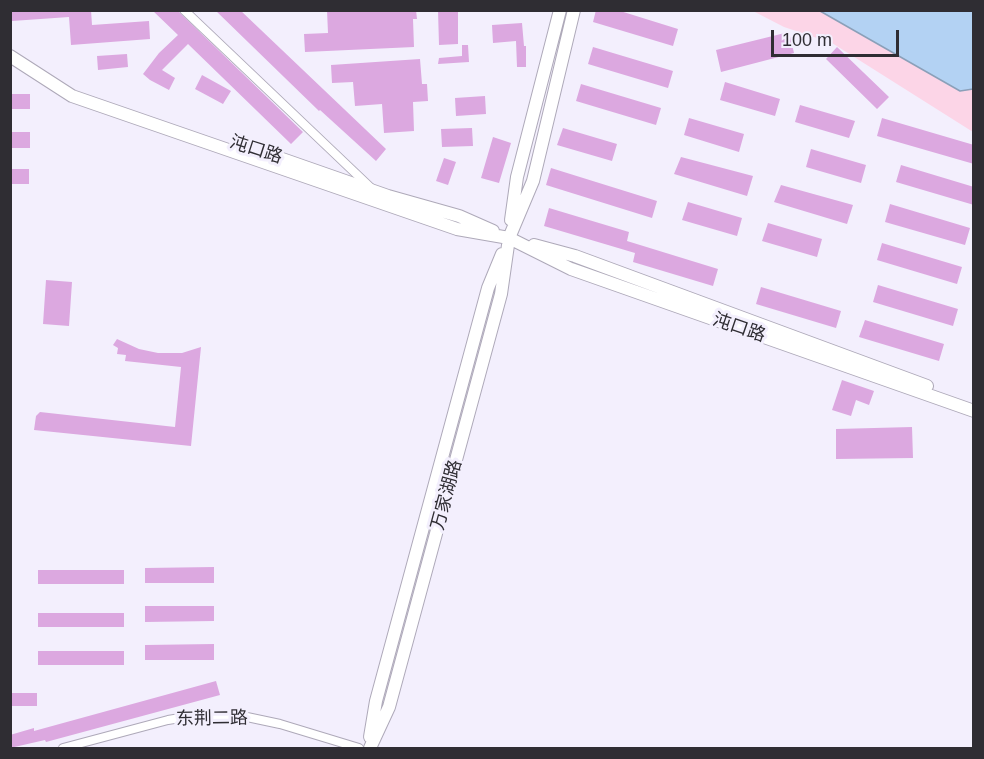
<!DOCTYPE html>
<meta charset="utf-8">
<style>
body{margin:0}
#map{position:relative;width:984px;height:759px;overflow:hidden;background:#f3effd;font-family:Helvetica,sans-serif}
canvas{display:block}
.frame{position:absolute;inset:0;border:12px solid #2f2d33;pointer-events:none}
.scale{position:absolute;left:771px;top:30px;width:128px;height:27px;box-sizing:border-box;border:3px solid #2f2d33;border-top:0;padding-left:8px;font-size:18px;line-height:21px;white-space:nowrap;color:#2f2d33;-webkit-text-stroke:4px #f3effd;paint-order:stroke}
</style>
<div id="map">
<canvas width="984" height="759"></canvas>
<div class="frame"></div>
<div class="scale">100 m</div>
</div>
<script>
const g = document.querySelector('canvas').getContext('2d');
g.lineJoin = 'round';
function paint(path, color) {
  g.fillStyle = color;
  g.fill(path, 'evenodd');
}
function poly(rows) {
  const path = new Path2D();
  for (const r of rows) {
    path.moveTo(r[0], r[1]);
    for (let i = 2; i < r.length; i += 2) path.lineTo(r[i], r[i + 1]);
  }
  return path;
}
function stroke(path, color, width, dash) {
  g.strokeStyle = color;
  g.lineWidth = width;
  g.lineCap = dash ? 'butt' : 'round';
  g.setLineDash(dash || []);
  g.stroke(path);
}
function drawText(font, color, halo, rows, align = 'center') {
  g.font = font + ' Helvetica,"Noto Sans SC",sans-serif';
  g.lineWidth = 6;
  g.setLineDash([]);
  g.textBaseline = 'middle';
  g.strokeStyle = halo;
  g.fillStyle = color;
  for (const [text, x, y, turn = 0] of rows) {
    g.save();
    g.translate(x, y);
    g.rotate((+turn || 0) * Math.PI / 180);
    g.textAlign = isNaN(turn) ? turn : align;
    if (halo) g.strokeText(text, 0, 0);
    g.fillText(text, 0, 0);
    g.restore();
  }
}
const green = poly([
 [753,11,973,11,973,132,832,43,784,27]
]);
const water = poly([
 [820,11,973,11,973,89,960,91,820,11]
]);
const building = poly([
 [11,10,91,10,92,25,149,21,150,39,71,45,69,17,12,21],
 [152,10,177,10,303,132,291,144,188,44,162,70,175,78,169,90,150,80,143,74,159,53,178,35],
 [215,10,240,10,386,149,376,161,320,110,319,111],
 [327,10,416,10,417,19,413,19,414,47,305,52,304,34,328,33],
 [438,10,458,10,458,44,439,45],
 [596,10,617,10,678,29,673,46,593,22],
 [522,23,524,46,526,46,526,67,517,67,516,41,493,43,492,25],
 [789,32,794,53,721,72,716,50],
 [462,45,468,45,469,62,438,64,439,58,462,56],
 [593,47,673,71,668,88,588,64],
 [837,47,889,97,877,109,826,59],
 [127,54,128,67,98,70,97,56],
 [420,59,422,84,427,84,428,101,413,102,414,131,384,133,382,104,355,106,353,82,332,83,331,65],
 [202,75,231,91,223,104,195,89],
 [725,82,780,99,775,116,720,100],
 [581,84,661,108,656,125,576,101],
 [10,94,30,94,30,109,10,109],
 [485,96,486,114,456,116,455,98],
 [800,105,855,121,849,138,795,122],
 [689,118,744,134,739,152,684,135],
 [882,118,974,145,974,164,877,136],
 [472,128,473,146,442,147,441,129],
 [563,128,617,144,612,161,557,145],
 [10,132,30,132,30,148,10,148],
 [493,137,511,143,499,183,481,178],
 [811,149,866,165,861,183,806,167],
 [681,157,753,176,747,196,674,174],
 [444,158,456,162,448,185,436,181],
 [901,165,974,187,974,205,896,182],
 [551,168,657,201,652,218,546,185],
 [10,169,29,169,29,184,10,184],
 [781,185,853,205,847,224,774,202],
 [688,202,742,218,737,236,682,220],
 [890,204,970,228,965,245,885,222],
 [549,208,629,232,627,241,718,269,713,286,633,262,635,253,544,226],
 [768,223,822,239,817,257,762,241],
 [882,243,962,267,957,284,877,260],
 [46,280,72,282,69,326,43,324],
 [878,285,958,309,953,326,873,302],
 [761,287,841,311,836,328,756,304],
 [865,320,944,344,939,361,859,337],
 [117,339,139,349,158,353,182,353,201,347,191,446,34,430,36,416,40,412,175,427,181,367,125,361,126,355,117,354,118,348,113,345],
 [842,380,874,391,869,405,856,400,851,416,832,410],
 [912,427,913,458,836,459,836,429],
 [214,567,214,583,145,583,145,568],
 [38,570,124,570,124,584,38,584],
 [145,606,214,606,214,621,145,622],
 [38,613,124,613,124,627,38,627],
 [214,644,214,660,145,660,145,645],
 [38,651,124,651,124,665,38,665],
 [216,681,220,695,46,742,45,740,10,748,10,735,34,728,34,731],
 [10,693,37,693,37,706,10,706]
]);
const street = poly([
 [184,10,371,188],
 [63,748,168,720,192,716,219,716,247,717,280,724,359,748]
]);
const secondary = poly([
 [10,56,72,96,457,229,509,238,571,269,974,411],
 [265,153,388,196,459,216,493,231],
 [511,220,517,177,560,10],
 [534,245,575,256,927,386],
 [370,737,376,701,488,288,502,254],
 [370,748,389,707,501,294,509,238,533,181,574,10]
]);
const streetNames = [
 ["沌口路",256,150,18],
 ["沌口路",739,328,19],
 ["万家湖路",447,495,-75],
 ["东荆二路",212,719,-1]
];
paint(green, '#fcd5e7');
paint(water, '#b3d2f3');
stroke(water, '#8ba0b9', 1.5);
paint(building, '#dca8e0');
stroke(street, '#aea9b9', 10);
stroke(secondary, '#aea9b9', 14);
stroke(street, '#fff', 8);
stroke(secondary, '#fff', 12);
drawText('18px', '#2f2d33', '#f3effd', streetNames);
</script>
